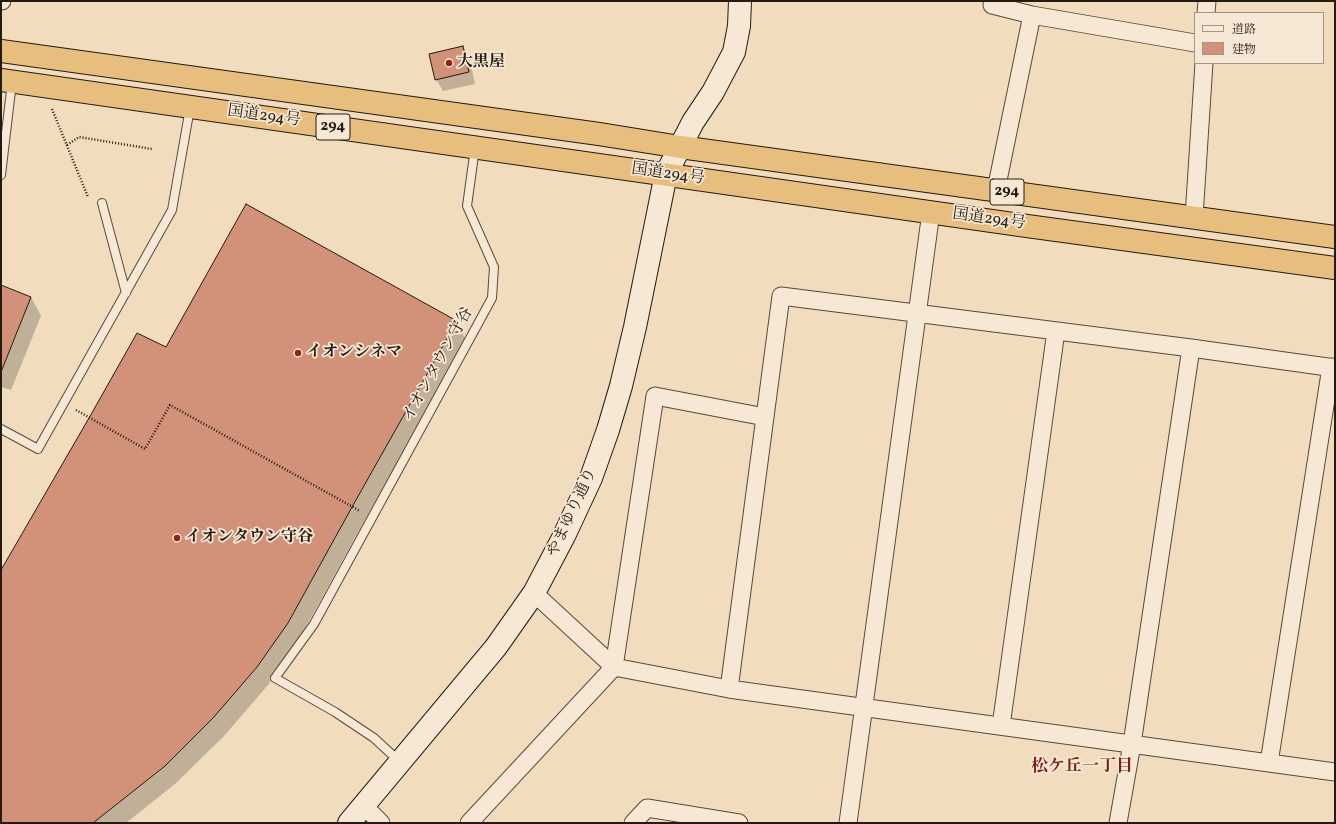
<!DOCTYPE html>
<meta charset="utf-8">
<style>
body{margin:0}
#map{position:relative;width:1336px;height:824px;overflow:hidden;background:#f1dcbe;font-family:Vollkorn,"Noto Serif JP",serif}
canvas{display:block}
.frame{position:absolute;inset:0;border:2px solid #241a0f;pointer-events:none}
.legend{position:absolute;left:1194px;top:12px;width:130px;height:52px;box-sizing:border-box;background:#f6e8d5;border:1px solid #a29686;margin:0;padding:5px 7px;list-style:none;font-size:12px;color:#241a0f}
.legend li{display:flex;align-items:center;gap:8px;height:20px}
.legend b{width:20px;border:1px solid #a29686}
</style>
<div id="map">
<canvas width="1336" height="824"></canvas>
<div class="frame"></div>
<ul class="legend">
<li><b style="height:5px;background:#f6e8d5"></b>道路</li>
<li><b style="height:11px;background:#d29279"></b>建物</li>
</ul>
</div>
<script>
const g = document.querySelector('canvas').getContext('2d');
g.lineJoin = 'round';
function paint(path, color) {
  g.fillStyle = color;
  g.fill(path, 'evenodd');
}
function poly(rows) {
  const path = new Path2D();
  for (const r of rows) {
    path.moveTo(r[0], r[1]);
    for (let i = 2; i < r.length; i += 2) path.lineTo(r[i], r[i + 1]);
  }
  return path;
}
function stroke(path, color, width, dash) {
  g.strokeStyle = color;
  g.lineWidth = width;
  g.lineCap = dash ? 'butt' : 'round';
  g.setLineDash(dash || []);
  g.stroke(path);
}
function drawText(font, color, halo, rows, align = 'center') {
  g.font = font + ' Vollkorn,"Noto Serif JP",serif';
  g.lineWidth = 3.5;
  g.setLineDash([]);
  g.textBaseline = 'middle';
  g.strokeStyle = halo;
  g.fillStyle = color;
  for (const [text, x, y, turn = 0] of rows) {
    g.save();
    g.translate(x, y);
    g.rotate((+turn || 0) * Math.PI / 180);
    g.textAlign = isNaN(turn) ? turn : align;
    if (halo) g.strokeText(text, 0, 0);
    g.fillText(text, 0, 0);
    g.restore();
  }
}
const shadow = poly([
 [463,48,470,60,475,84,443,91,436,79],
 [1,286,31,297,41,316,11,390,1,387],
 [456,322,466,340,362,525,298,641,268,685,224,736,175,784,126,823,1,823,1,572,166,349]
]);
const building = poly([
 [463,46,469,72,435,80,429,54,463,46],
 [246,204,457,321,352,507,288,623,257,667,213,718,165,766,93,823,1,823,1,570,89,418,137,333,166,347,246,204],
 [1,285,31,297,1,372,1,285]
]);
const path = poly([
 [52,109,88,197],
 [67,145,79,137,152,149],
 [76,410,145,449,170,405,360,511]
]);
const lane = poly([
 [1,175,12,82],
 [102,203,126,293],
 [1,429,38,449,172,210,190,108],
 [400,762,374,738,335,712,275,678,314,624,492,298,494,267,467,206,475,148]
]);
const street = poly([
 [1,1,2,1],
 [992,5,1032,15],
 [1206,13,1207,1],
 [996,190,1032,15,1195,43],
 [1194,217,1204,63],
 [534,593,614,667,729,689,1335,772],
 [729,689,781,296,1191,348,1335,368],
 [1001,726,1056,331],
 [1269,763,1331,367],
 [364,806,381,823],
 [469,823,614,667,655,396,765,417],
 [633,823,647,808,739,823],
 [848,823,931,212],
 [1118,823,1132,744,1191,348]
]);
const secondary = poly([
 [349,823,496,647,534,593,564,536,591,478,608,430,621,386,635,327,666,174,693,122,713,92,734,52,739,26,740,1]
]);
const highway = poly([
 [1,51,599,134,680,147,1335,237],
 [1,80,1027,226,1335,268]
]);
const markers = [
 [449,63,4,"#8f2418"],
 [298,353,4,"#8f2418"],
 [177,538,4,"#8f2418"]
];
const shields = [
 [333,127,34],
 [1007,192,34]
];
const shieldNames = [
 ["294",333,127],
 ["294",1007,192]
];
const poiNames = [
 ["大黒屋",457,63],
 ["イオンシネマ",306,353],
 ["イオンタウン守谷",185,538]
];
const streetNames = [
 ["国道294号",264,117,8],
 ["国道294号",668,175,8],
 ["国道294号",989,220,8],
 ["イオンタウン守谷",439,365,-61],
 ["やまゆり通り",573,513,-65]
];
const neighbourhoodNames = [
 ["松ケ丘一丁目",1082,768]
];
paint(shadow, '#0003');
paint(building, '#d29279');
stroke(building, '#241a0f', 1);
stroke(lane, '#574a3b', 10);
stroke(street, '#574a3b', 19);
stroke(secondary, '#241a0f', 24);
stroke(highway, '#241a0f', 24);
stroke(path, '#241a0f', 2.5, [1, 2]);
stroke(lane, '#f6e8d5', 8);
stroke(street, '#f6e8d5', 17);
stroke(secondary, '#f6e8d5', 22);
stroke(highway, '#e8be7f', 22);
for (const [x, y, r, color] of markers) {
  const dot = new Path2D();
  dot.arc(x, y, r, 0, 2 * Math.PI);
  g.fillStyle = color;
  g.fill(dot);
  stroke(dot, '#f6e8d5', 1.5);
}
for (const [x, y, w] of shields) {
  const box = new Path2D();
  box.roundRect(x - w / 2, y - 13, w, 26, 3);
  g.fillStyle = '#f6e8d5';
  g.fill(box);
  stroke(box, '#241a0f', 1);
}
drawText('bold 15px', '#241a0f', null, shieldNames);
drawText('bold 16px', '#241a0f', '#f6e8d5', poiNames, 'left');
drawText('16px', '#241a0f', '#f6e8d5', streetNames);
drawText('bold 17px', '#7a1f14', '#f6e8d5', neighbourhoodNames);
</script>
